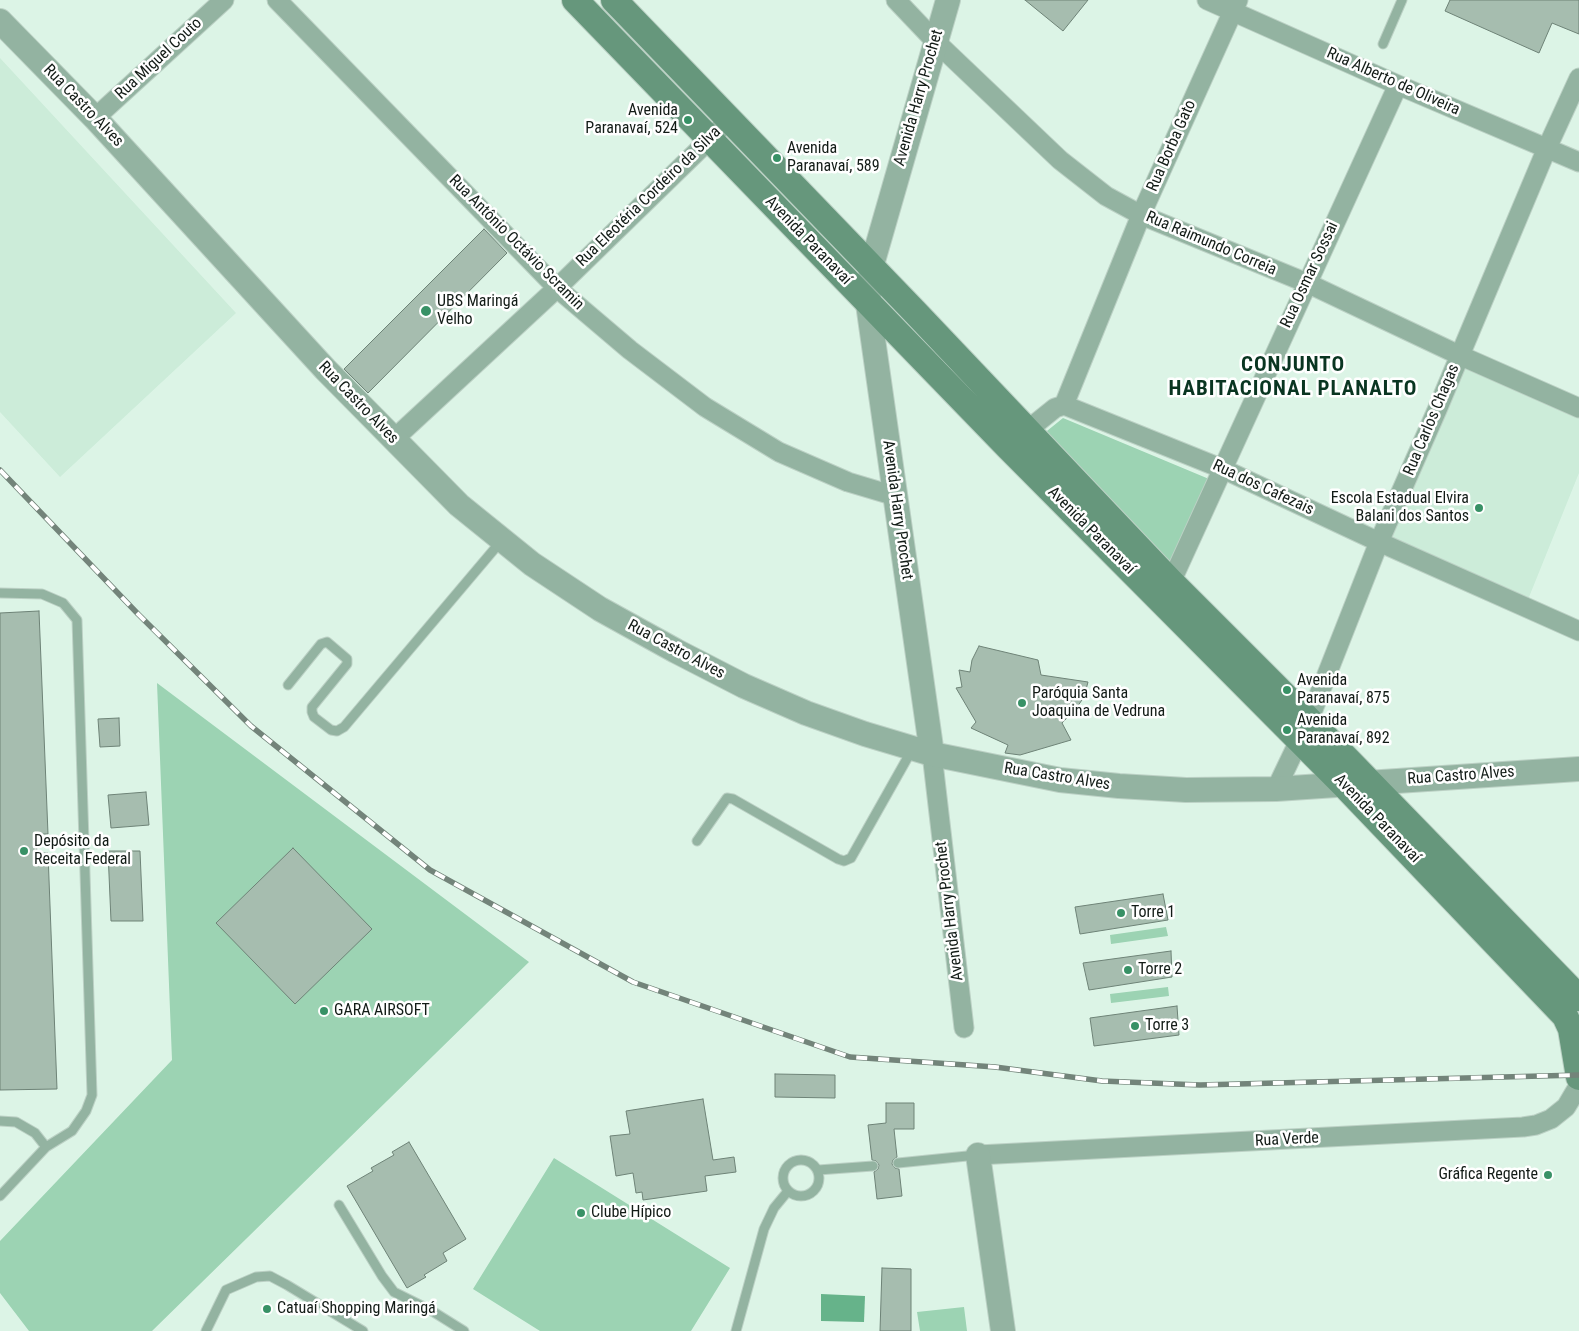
<!DOCTYPE html>
<meta charset="utf-8">
<style>
body{margin:0}
canvas{display:block;background:#dcf4e6}
</style>
<canvas width="1579" height="1331"></canvas>
<script>
const g = document.querySelector('canvas').getContext('2d');
g.lineJoin = 'round';
function paint(path, color) {
  g.fillStyle = color;
  g.fill(path, 'evenodd');
}
function poly(rows) {
  const path = new Path2D();
  for (const r of rows) {
    if (r.length === 3) {
      path.moveTo(r[0] + r[2], r[1]);
      path.arc(r[0], r[1], r[2], 0, 2 * Math.PI);
      continue;
    }
    path.moveTo(r[0], r[1]);
    for (let i = 2; i < r.length; i += 2) path.lineTo(r[i], r[i + 1]);
  }
  return path;
}
function stroke(path, color, width, dash) {
  g.strokeStyle = color;
  g.lineWidth = width;
  g.lineCap = dash ? 'butt' : 'round';
  g.setLineDash(dash || []);
  g.stroke(path);
}
function drawText(font, color, halo, rows, align = 'center') {
  g.font = font + ' "Roboto Condensed",sans-serif';
  g.lineWidth = 5;
  g.setLineDash([]);
  g.textBaseline = 'middle';
  g.strokeStyle = halo;
  g.fillStyle = color;
  for (const [text, x, y, turn = 0] of rows) {
    g.save();
    g.translate(x, y);
    g.rotate((+turn || 0) * Math.PI / 180);
    g.textAlign = isNaN(turn) ? turn : align;
    if (halo) g.strokeText(text, 0, 0);
    g.fillText(text, 0, 0);
    g.restore();
  }
}
const built = poly([
 [0,58,236,313,60,477,0,412],
 [1459,355,1579,408,1579,473,1525,607,1379,542]
]);
const green = poly([
 [1063,418,1209,479,1167,571,1042,435],
 [157,683,529,962,152,1331,29,1331,0,1293,0,1241,172,1060],
 [1166,927,1168,936,1111,944,1110,935],
 [1168,987,1169,996,1111,1003,1110,994],
 [554,1158,730,1268,691,1331,540,1331,473,1289],
 [964,1307,967,1331,920,1331,917,1312]
]);
const water = poly([
 [821,1294,865,1296,864,1322,821,1321]
]);
const building = poly([
 [1025,0,1088,0,1063,31,1025,0],
 [1450,0,1579,0,1579,34,1552,23,1539,53,1445,11,1450,0],
 [484,229,507,253,368,393,344,369,484,229],
 [39,611,48,834,36,834,37,853,48,853,57,1089,0,1090,0,613,39,611],
 [979,646,1038,660,1041,675,1088,682,1084,697,1075,710,1062,723,1071,740,1020,755,1005,753,1008,745,971,728,976,722,956,688,962,687,959,670,970,672,972,660,979,646],
 [119,718,120,746,100,747,98,719,119,718],
 [146,792,149,825,111,828,108,795,146,792],
 [293,848,372,929,295,1004,216,923,293,848],
 [108,851,140,851,143,921,111,921,108,851],
 [1163,894,1168,920,1080,934,1075,907,1163,894],
 [1171,951,1172,977,1089,990,1083,963,1171,951],
 [1177,1006,1179,1035,1094,1046,1090,1018,1177,1006],
 [775,1074,835,1075,835,1098,775,1097,775,1074],
 [703,1099,713,1160,734,1157,736,1172,705,1176,707,1191,643,1200,642,1192,636,1193,633,1173,616,1176,610,1136,630,1134,626,1111,703,1099],
 [886,1103,914,1103,914,1129,894,1129,897,1157,893,1160,892,1164,895,1168,899,1169,902,1196,877,1199,874,1172,878,1169,879,1165,876,1161,872,1160,868,1125,886,1123,886,1103],
 [409,1142,466,1239,443,1253,447,1261,424,1275,426,1277,407,1288,347,1186,373,1171,371,1168,394,1155,392,1152,409,1142],
 [882,1268,911,1269,911,1331,880,1331,882,1268]
]);
const service = poly([
 [1383,44,1402,0],
 [0,593,42,594,63,603,77,620,92,1095,86,1111,72,1131,46,1147],
 [288,685,321,644,327,642,347,659,347,664,312,707,312,712,314,717,331,730,337,731,344,727,502,540],
 [697,841,727,798,733,799,838,859,844,861,851,858,913,748],
 [0,1121,16,1122,35,1133,46,1147,0,1196],
 [801,1178,18],
 [898,1163,977,1155],
 [818,1170,873,1166],
 [339,1205,382,1276,394,1292,432,1311,464,1331],
 [206,1331,226,1290,256,1277,270,1276,287,1285,363,1331],
 [736,1331,764,1229,774,1208,788,1191]
]);
const minor = poly([
 [277,0,557,288,630,350,705,407,779,452,848,482,895,496],
 [896,0,935,41,1060,160,1106,196,1141,215,1307,283,1459,355,1579,408],
 [1207,0,1398,85,1579,162],
 [95,118,224,0],
 [1064,405,1141,215,1238,0],
 [1019,437,1055,408,1064,405,1223,469,1379,542,1579,631],
 [394,439,557,288,710,139,729,119],
 [1167,591,1398,85],
 [932,754,964,1028],
 [1276,789,1309,720,1379,542,1437,410,1547,148,1579,78],
 [978,1155,1523,1127,1536,1125,1551,1119,1566,1107,1579,1085]
]);
const tertiary = poly([
 [0,21,95,118,325,369,459,505,532,564,600,609,676,651,744,686,806,713,865,734,932,754,1060,780,1119,786,1186,790,1276,789,1579,769],
 [932,754,868,304,871,268,948,0],
 [978,1155,1003,1331]
]);
const secondary = poly([
 [575,0,1008,447,1345,786,1565,1016,1571,1029,1579,1077],
 [614,0,914,311,1171,582,1309,720,1579,998]
]);
const rail = poly([
 [0,470,138,614,251,726,430,870,633,982,850,1057,995,1067,1102,1081,1200,1085,1579,1075]
]);
const markers = [
 [688,120,5,"#389166"],
 [777,158,5,"#389166"],
 [426,311,6,"#389166"],
 [1479,508,5,"#389166"],
 [1287,690,5,"#389166"],
 [1022,703,5,"#389166"],
 [1287,730,5,"#389166"],
 [24,851,5,"#389166"],
 [1121,913,5,"#389166"],
 [1128,970,5,"#389166"],
 [324,1011,5,"#389166"],
 [1135,1026,5,"#389166"],
 [1548,1175,5,"#389166"],
 [581,1213,5,"#389166"],
 [267,1309,5,"#389166"]
];
const streetNames = [
 ["Rua Miguel Couto",159,59,-43],
 ["Rua Alberto de Oliveira",1393,82,24],
 ["Avenida Harry Prochet",919,98,-74],
 ["Rua Castro Alves",83,106,46],
 ["Rua Borba Gato",1172,146,-66],
 ["Rua Eleotéria Cordeiro da Silva",649,197,-44],
 ["Avenida Paranavaí",808,241,46],
 ["Rua Antônio Octávio Scramin",516,243,45],
 ["Rua Raimundo Correia",1211,244,23],
 ["Rua Osmar Sossai",1310,275,-65],
 ["Rua Castro Alves",358,403,46],
 ["Rua Carlos Chagas",1432,420,-67],
 ["Rua dos Cafezais",1263,488,25],
 ["Avenida Harry Prochet",897,510,82],
 ["Avenida Paranavaí",1091,531,45],
 ["Rua Castro Alves",676,650,28],
 ["Rua Castro Alves",1461,776,-4],
 ["Rua Castro Alves",1057,777,9],
 ["Avenida Paranavaí",1377,819,46],
 ["Avenida Harry Prochet",950,911,-97],
 ["Rua Verde",1287,1140,-3]
];
const poiNames = [
 ["Avenida",678,111,"right"],
 ["Paranavaí, 524",678,129,"right"],
 ["Avenida",787,149],
 ["Paranavaí, 589",787,167],
 ["UBS Maringá",437,302],
 ["Velho",437,320],
 ["Escola Estadual Elvira",1469,499,"right"],
 ["Balani dos Santos",1469,517,"right"],
 ["Avenida",1297,681],
 ["Paranavaí, 875",1297,699],
 ["Paróquia Santa",1032,694],
 ["Joaquina de Vedruna",1032,712],
 ["Avenida",1297,721],
 ["Paranavaí, 892",1297,739],
 ["Depósito da",34,842],
 ["Receita Federal",34,860],
 ["Torre 1",1131,913],
 ["Torre 2",1138,970],
 ["GARA AIRSOFT",334,1011],
 ["Torre 3",1145,1026],
 ["Gráfica Regente",1538,1175,"right"],
 ["Clube Hípico",591,1213],
 ["Catuaí Shopping Maringá",277,1309]
];
const districtNames = [
 ["CONJUNTO",1293,366],
 ["HABITACIONAL PLANALTO",1293,390]
];
paint(built, '#ccecd9');
paint(green, '#9cd3b3');
paint(water, '#66b38a');
paint(building, '#a6bdaf');
stroke(building, '#6e8377', 1);
stroke(service, '#bcd1c5', 11);
stroke(minor, '#bcd1c5', 21);
stroke(tertiary, '#bcd1c5', 26);
stroke(secondary, '#bcd1c5', 28);
stroke(service, '#93b3a1', 9);
stroke(minor, '#93b3a1', 19);
stroke(tertiary, '#93b3a1', 24);
stroke(secondary, '#66977c', 26);
stroke(rail, '#73847a', 5.5);
stroke(rail, '#fff', 4, [11]);
for (const [x, y, r, color] of markers) {
  const dot = new Path2D();
  dot.arc(x, y, r, 0, 2 * Math.PI);
  g.fillStyle = color;
  g.fill(dot);
  stroke(dot, '#fff', 2);
}
drawText('16px', '#121b16', '#fff', streetNames);
drawText('16px', '#121b16', '#fff', poiNames, 'left');
g.letterSpacing = '1px';
drawText('bold 21px', '#093521', '#fff', districtNames);
g.letterSpacing = '0px';
</script>
